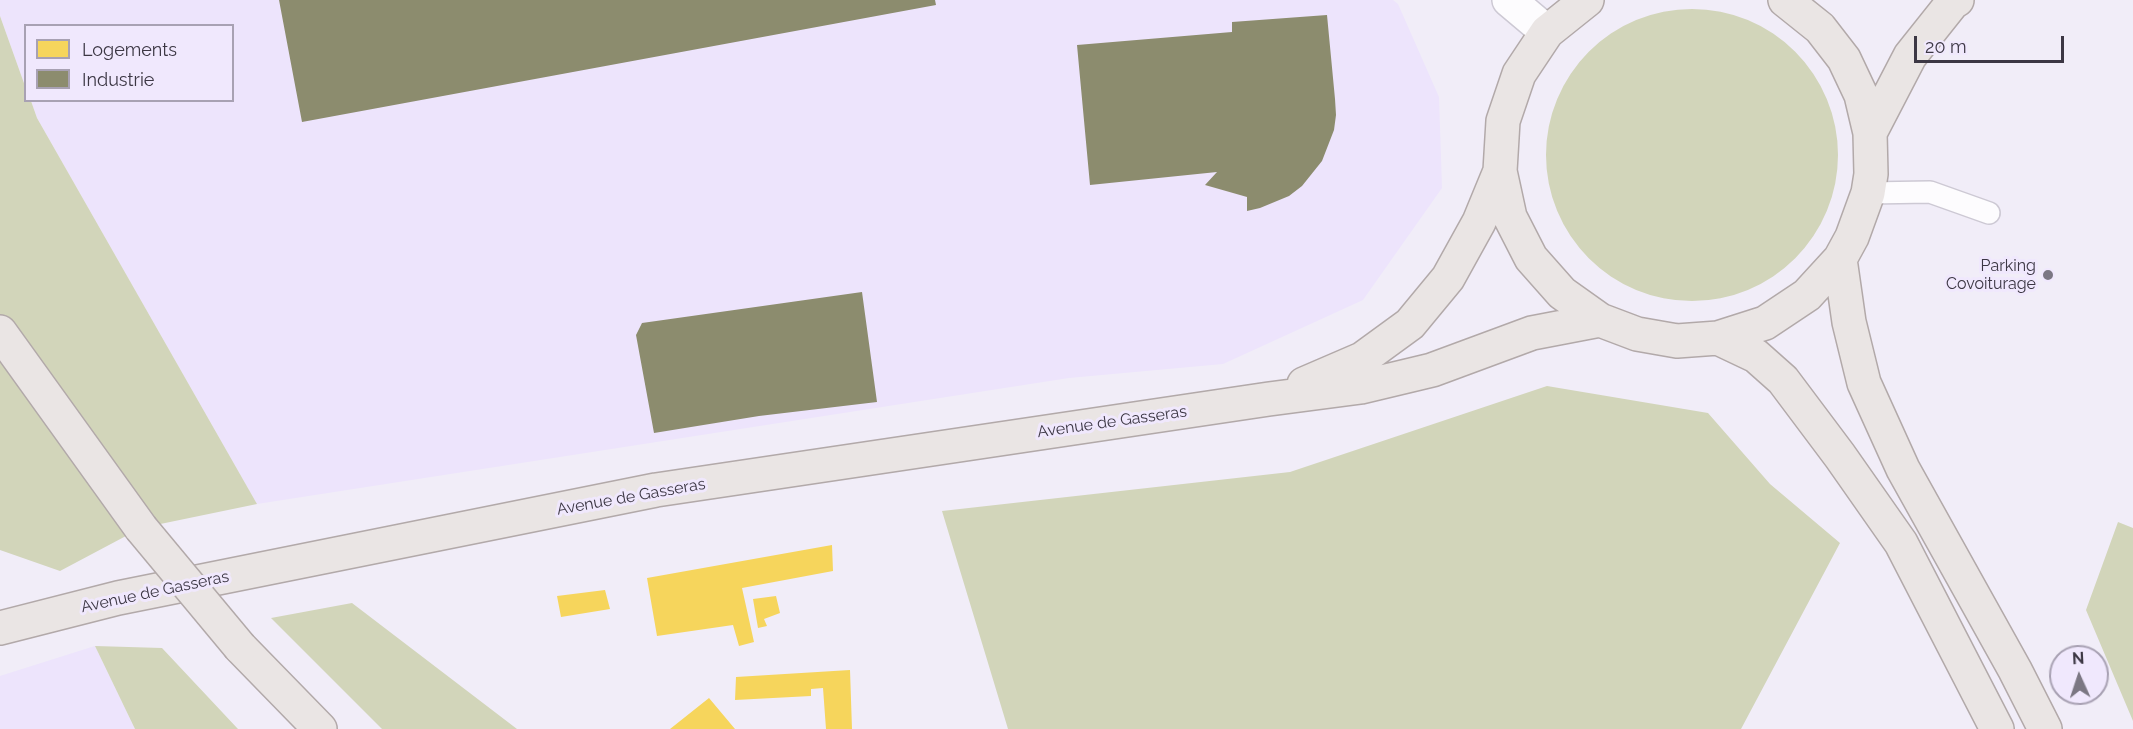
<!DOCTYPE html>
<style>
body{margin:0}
#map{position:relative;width:2133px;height:729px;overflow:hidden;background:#f1edf8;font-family:Raleway,sans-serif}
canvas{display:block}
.legend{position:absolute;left:24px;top:24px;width:210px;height:78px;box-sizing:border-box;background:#f0e8fd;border:2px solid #a8a1b3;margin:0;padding:8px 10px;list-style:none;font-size:18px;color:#3c3744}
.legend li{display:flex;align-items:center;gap:12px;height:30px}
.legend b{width:30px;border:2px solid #a8a1b3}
.north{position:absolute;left:2049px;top:645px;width:60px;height:60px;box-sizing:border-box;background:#f0e8fd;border:2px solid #a8a1b3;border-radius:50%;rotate:357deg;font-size:16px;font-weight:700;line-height:24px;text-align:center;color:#3c3744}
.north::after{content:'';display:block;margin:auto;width:21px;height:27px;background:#7b7783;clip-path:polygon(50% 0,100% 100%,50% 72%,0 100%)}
.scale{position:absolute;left:1914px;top:36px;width:150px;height:27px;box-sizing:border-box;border:3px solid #3c3744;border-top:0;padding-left:8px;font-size:18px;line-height:21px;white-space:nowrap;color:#3c3744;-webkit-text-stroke:4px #f0e8fd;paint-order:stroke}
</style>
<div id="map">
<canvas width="2133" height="729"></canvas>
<ul class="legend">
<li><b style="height:16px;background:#f6d55c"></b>Logements</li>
<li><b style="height:16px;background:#8c8c6e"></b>Industrie</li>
</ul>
<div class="north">N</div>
<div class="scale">20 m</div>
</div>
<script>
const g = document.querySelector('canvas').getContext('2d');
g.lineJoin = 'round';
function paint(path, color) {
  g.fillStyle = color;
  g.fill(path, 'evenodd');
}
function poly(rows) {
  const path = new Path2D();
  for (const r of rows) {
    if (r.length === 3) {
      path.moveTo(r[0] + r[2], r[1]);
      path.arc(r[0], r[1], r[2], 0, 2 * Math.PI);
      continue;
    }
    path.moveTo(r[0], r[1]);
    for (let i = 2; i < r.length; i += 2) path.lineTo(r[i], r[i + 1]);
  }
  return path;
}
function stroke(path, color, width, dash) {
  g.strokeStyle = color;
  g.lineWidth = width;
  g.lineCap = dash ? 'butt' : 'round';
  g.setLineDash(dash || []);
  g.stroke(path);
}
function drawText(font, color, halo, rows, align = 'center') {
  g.font = font + ' Raleway,sans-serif';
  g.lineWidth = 6;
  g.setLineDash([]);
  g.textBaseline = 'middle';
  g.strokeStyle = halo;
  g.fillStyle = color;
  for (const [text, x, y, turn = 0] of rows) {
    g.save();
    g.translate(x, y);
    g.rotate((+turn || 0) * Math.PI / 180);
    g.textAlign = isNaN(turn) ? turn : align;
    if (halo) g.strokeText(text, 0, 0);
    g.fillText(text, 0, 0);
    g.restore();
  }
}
const built = poly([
 [0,0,1393,0,1398,4,1439,97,1442,188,1363,300,1223,364,1069,378,257,504,37,118,31,101,232,100,232,26,26,26,25,86,0,16],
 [95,646,135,729,0,729,0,676]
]);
const green = poly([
 [1692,155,146],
 [0,16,25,86,26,100,31,101,37,118,257,504,141,528,60,571,0,550],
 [1547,386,1708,413,1770,484,1840,543,1741,729,1008,729,942,511,1290,472],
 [2118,522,2133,528,2133,721,2086,610],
 [352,603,517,729,382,729,271,618],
 [95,646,162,648,238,729,135,729]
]);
const homes = poly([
 [832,545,833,571,742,588,754,642,739,646,733,625,657,636,647,578],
 [605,590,610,609,561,617,557,596],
 [776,596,780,613,764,619,767,626,758,628,753,599],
 [850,670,852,729,826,729,823,688,811,689,811,696,735,700,736,677],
 [709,698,735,729,670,729]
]);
const industry = poly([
 [279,0,935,0,936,5,302,122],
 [1327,15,1335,99,1336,115,1334,130,1322,161,1302,186,1289,196,1260,208,1247,211,1247,197,1205,185,1217,172,1090,185,1077,45,1232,32,1232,22],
 [862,292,877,402,759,416,654,433,636,335,642,323]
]);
const lane = poly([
 [1868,193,1930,192,1989,213]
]);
const street = poly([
 [1509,0,1547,32]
]);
const primary = poly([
 [1587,0,1547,32,1519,74,1503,121,1500,171,1510,217,1531,258,1562,293,1600,320,1637,334,1677,341,1718,338,1765,323,1807,295,1840,259,1852,237,1868,193,1871,174,1870,133,1861,95,1844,59,1820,28,1785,0],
 [1870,133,1910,56,1953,2,1957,0],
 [1840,259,1849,322,1864,383,1903,469,2015,670,2045,729],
 [0,332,141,528],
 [1718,338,1756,356,1783,380,1840,456,1901,543,1997,729],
 [1304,384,1362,359,1410,324,1448,278,1479,222,1500,171],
 [0,628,118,598,656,490,1269,399,1361,387,1432,370,1532,333,1600,320],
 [240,647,320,729]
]);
const primaryBridge = poly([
 [141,528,240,647]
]);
const markers = [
 [2048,275,6,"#7b7783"]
];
const poiNames = [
 ["Parking",2036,266],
 ["Covoiturage",2036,284]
];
const streetNames = [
 ["Avenue de Gasseras",1112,422,-8],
 ["Avenue de Gasseras",631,497,-10],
 ["Avenue de Gasseras",155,592,-12]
];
paint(built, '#ede4fc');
paint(green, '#d2d5ba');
paint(homes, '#f6d55c');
paint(industry, '#8c8c6e');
stroke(lane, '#cdc9d4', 24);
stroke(street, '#cdc9d4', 36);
stroke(primary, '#b2a9a9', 36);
stroke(lane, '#fdfcfe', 21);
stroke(street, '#fdfcfe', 33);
stroke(primary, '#eae5e4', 33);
stroke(primaryBridge, '#b2a9a9', 36, []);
stroke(primaryBridge, '#eae5e4', 33);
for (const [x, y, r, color] of markers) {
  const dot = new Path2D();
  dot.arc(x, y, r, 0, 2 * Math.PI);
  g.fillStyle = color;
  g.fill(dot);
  stroke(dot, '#f0e8fd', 2);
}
drawText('16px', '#3c3744', '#f0e8fd', poiNames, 'right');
drawText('16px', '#3c3744', '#f0e8fd', streetNames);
</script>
